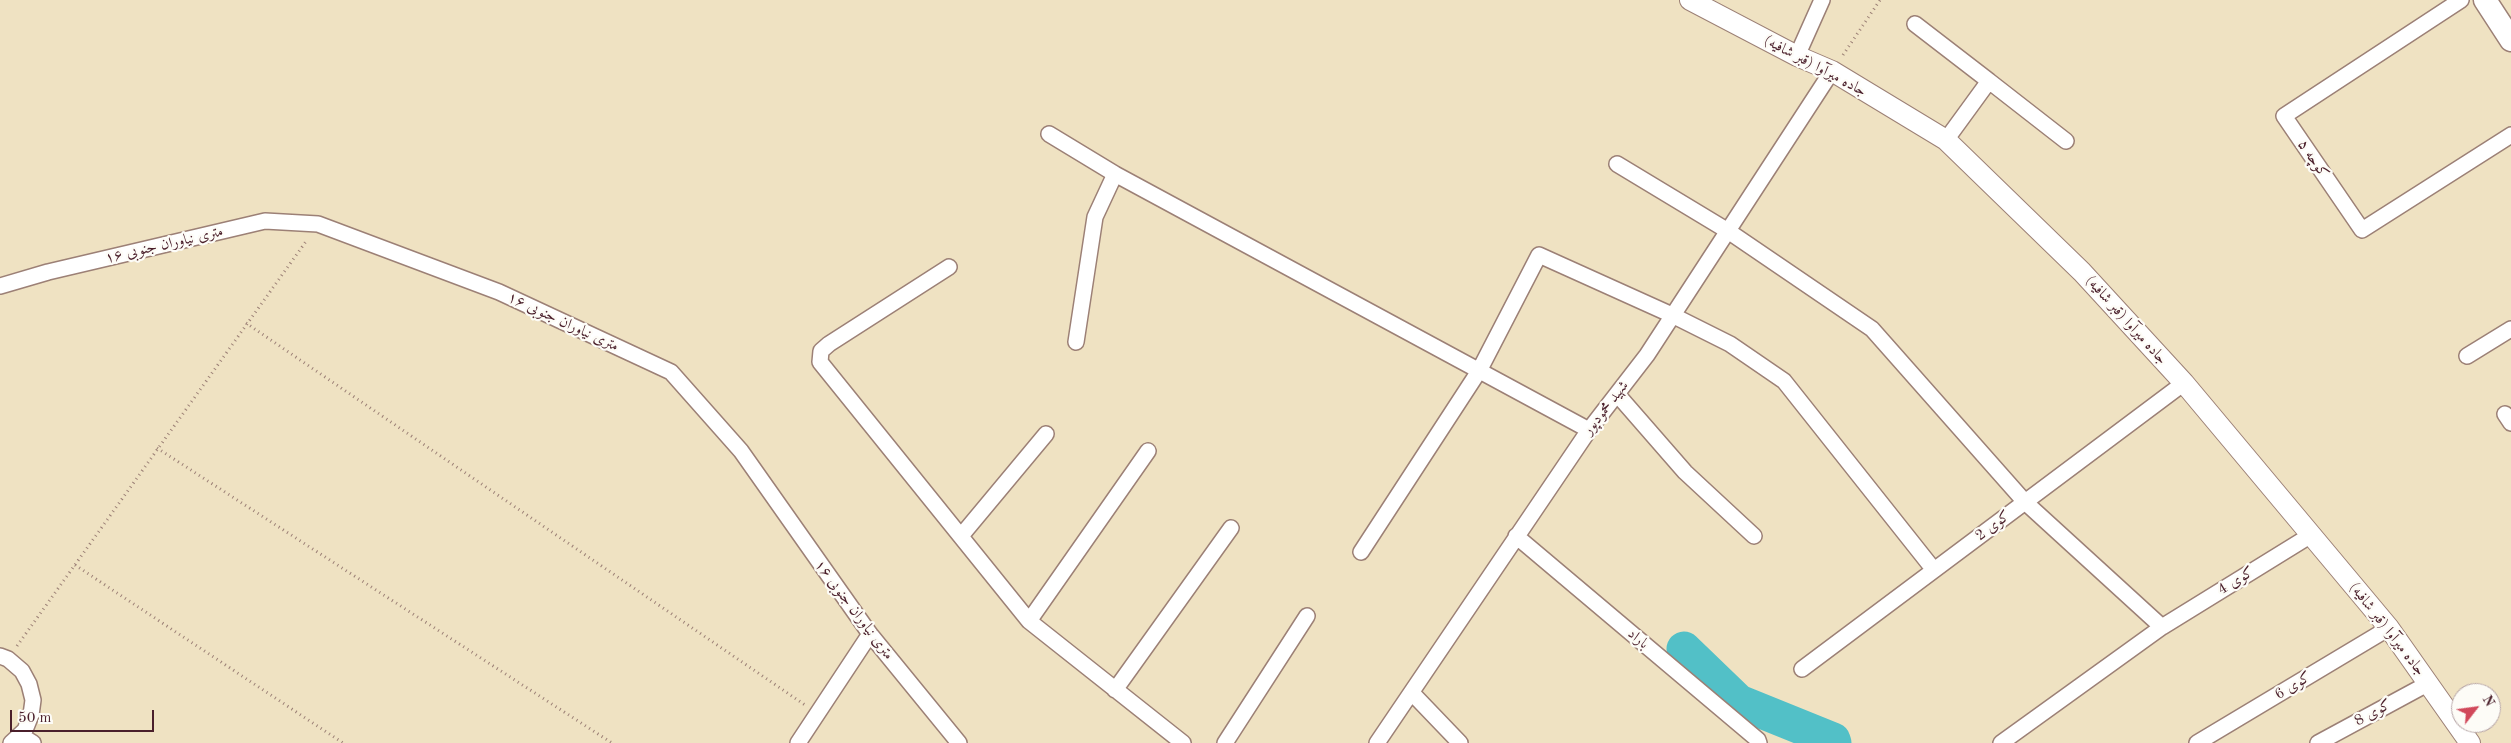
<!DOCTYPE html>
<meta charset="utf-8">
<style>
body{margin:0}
#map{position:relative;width:2511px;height:743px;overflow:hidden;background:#efe2c2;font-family:"Old Standard TT",serif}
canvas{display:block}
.north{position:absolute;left:2451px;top:683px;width:50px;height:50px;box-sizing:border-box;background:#fdfcf7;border:1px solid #b5a4a5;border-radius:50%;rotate:60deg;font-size:14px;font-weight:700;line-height:20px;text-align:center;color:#4a1f2b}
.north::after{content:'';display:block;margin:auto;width:18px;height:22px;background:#d1495b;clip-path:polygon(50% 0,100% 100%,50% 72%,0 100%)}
.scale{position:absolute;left:10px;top:710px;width:144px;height:22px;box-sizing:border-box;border:2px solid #4a1f2b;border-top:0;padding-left:6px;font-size:15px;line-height:18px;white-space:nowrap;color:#4a1f2b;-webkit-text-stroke:4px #fdfcf7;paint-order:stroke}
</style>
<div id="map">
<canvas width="2511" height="743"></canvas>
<div class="north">N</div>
<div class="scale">50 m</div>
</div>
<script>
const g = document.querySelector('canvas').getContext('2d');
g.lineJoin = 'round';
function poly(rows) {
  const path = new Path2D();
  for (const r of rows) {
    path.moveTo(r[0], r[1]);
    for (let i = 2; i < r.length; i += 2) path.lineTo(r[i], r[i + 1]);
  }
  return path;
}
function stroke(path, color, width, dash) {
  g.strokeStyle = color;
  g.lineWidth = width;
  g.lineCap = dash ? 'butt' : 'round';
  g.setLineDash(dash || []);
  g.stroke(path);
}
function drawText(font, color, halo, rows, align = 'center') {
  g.font = font + ' "Old Standard TT",Amiri,serif';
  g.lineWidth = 4.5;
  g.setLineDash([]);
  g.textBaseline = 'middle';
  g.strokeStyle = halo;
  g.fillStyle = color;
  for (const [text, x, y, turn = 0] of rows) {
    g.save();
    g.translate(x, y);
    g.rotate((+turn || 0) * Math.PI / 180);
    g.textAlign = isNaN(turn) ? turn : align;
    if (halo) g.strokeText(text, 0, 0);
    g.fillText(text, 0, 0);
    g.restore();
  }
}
const river = poly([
 [1684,649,1739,702,1833,740,1834,743]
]);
const path = poly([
 [1843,55,1880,0],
 [246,323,805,705],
 [157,448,612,743],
 [75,565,343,743],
 [17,646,307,240]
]);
const minor = poly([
 [2461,0,2284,116,2362,230,2511,135],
 [1915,24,1989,81,1946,140],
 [1797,56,1822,0],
 [1989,81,2066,141],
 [1049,134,1115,174,1589,430],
 [1617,164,1728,231,1872,329,2025,502,2162,627],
 [949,267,829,344,821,351,820,362,1029,621,1183,743],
 [0,286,48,272,265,221,318,224,499,292,671,372,741,451,870,634,959,743],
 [1076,342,1095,217,1115,174],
 [2467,356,2511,329],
 [1617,394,1685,472,1754,536],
 [2505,414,2511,423],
 [961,536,1046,434],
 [1516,536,1758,740,1759,743],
 [1361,552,1479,371,1539,255,1672,315,1730,344,1784,381,1934,570],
 [1029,621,1148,451],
 [0,656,8,659,22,671,29,684,33,700,31,715,25,730,11,743],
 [1802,669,2184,383],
 [1115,690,1231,528],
 [1413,694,1460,743],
 [20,735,33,743],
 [798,743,870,634],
 [1225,743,1307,616],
 [1377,743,1589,430,1647,355,1832,71],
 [2001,743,2162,627,2311,535],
 [2197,743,2389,628],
 [2318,743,2429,683]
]);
const tertiary = poly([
 [1690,0,1797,56,1832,71,1946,140,2082,272,2184,383,2389,628,2470,743]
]);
const secondary = poly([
 [2485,0,2511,40]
]);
const streetNames = [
 ["جاده میرآوا (قبر شافیه)",1815,66,28],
 ["کوچه ۵",2313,159,56],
 ["۱۶ متری نیاوران جنوبی",164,245,-13],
 ["جاده میرآوا (قبر شافیه)",2126,320,48],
 ["۱۶ متری نیاوران جنوبی",563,322,25],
 ["شهید محمودپور",1606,408,-52],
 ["کوی 2",1993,526,-37],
 ["کوی 4",2236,581,-32],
 ["۱۶ متری نیاوران جنوبی",854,610,53],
 ["جاده میرآوا (قبر شافیه)",2387,629,52],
 ["باراد",1638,639,40],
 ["کوی 6",2293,686,-31],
 ["کوی 8",2373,713,-28]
];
stroke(river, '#52c0c7', 35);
stroke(minor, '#9c8076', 18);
stroke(tertiary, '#9c8076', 22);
stroke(secondary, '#9c8076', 25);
stroke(path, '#9c8076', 3, [1, 4]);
stroke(minor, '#fff', 15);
stroke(tertiary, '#fff', 20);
stroke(secondary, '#fff', 22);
drawText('15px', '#4a1f2b', '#fdfcf7', streetNames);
</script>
